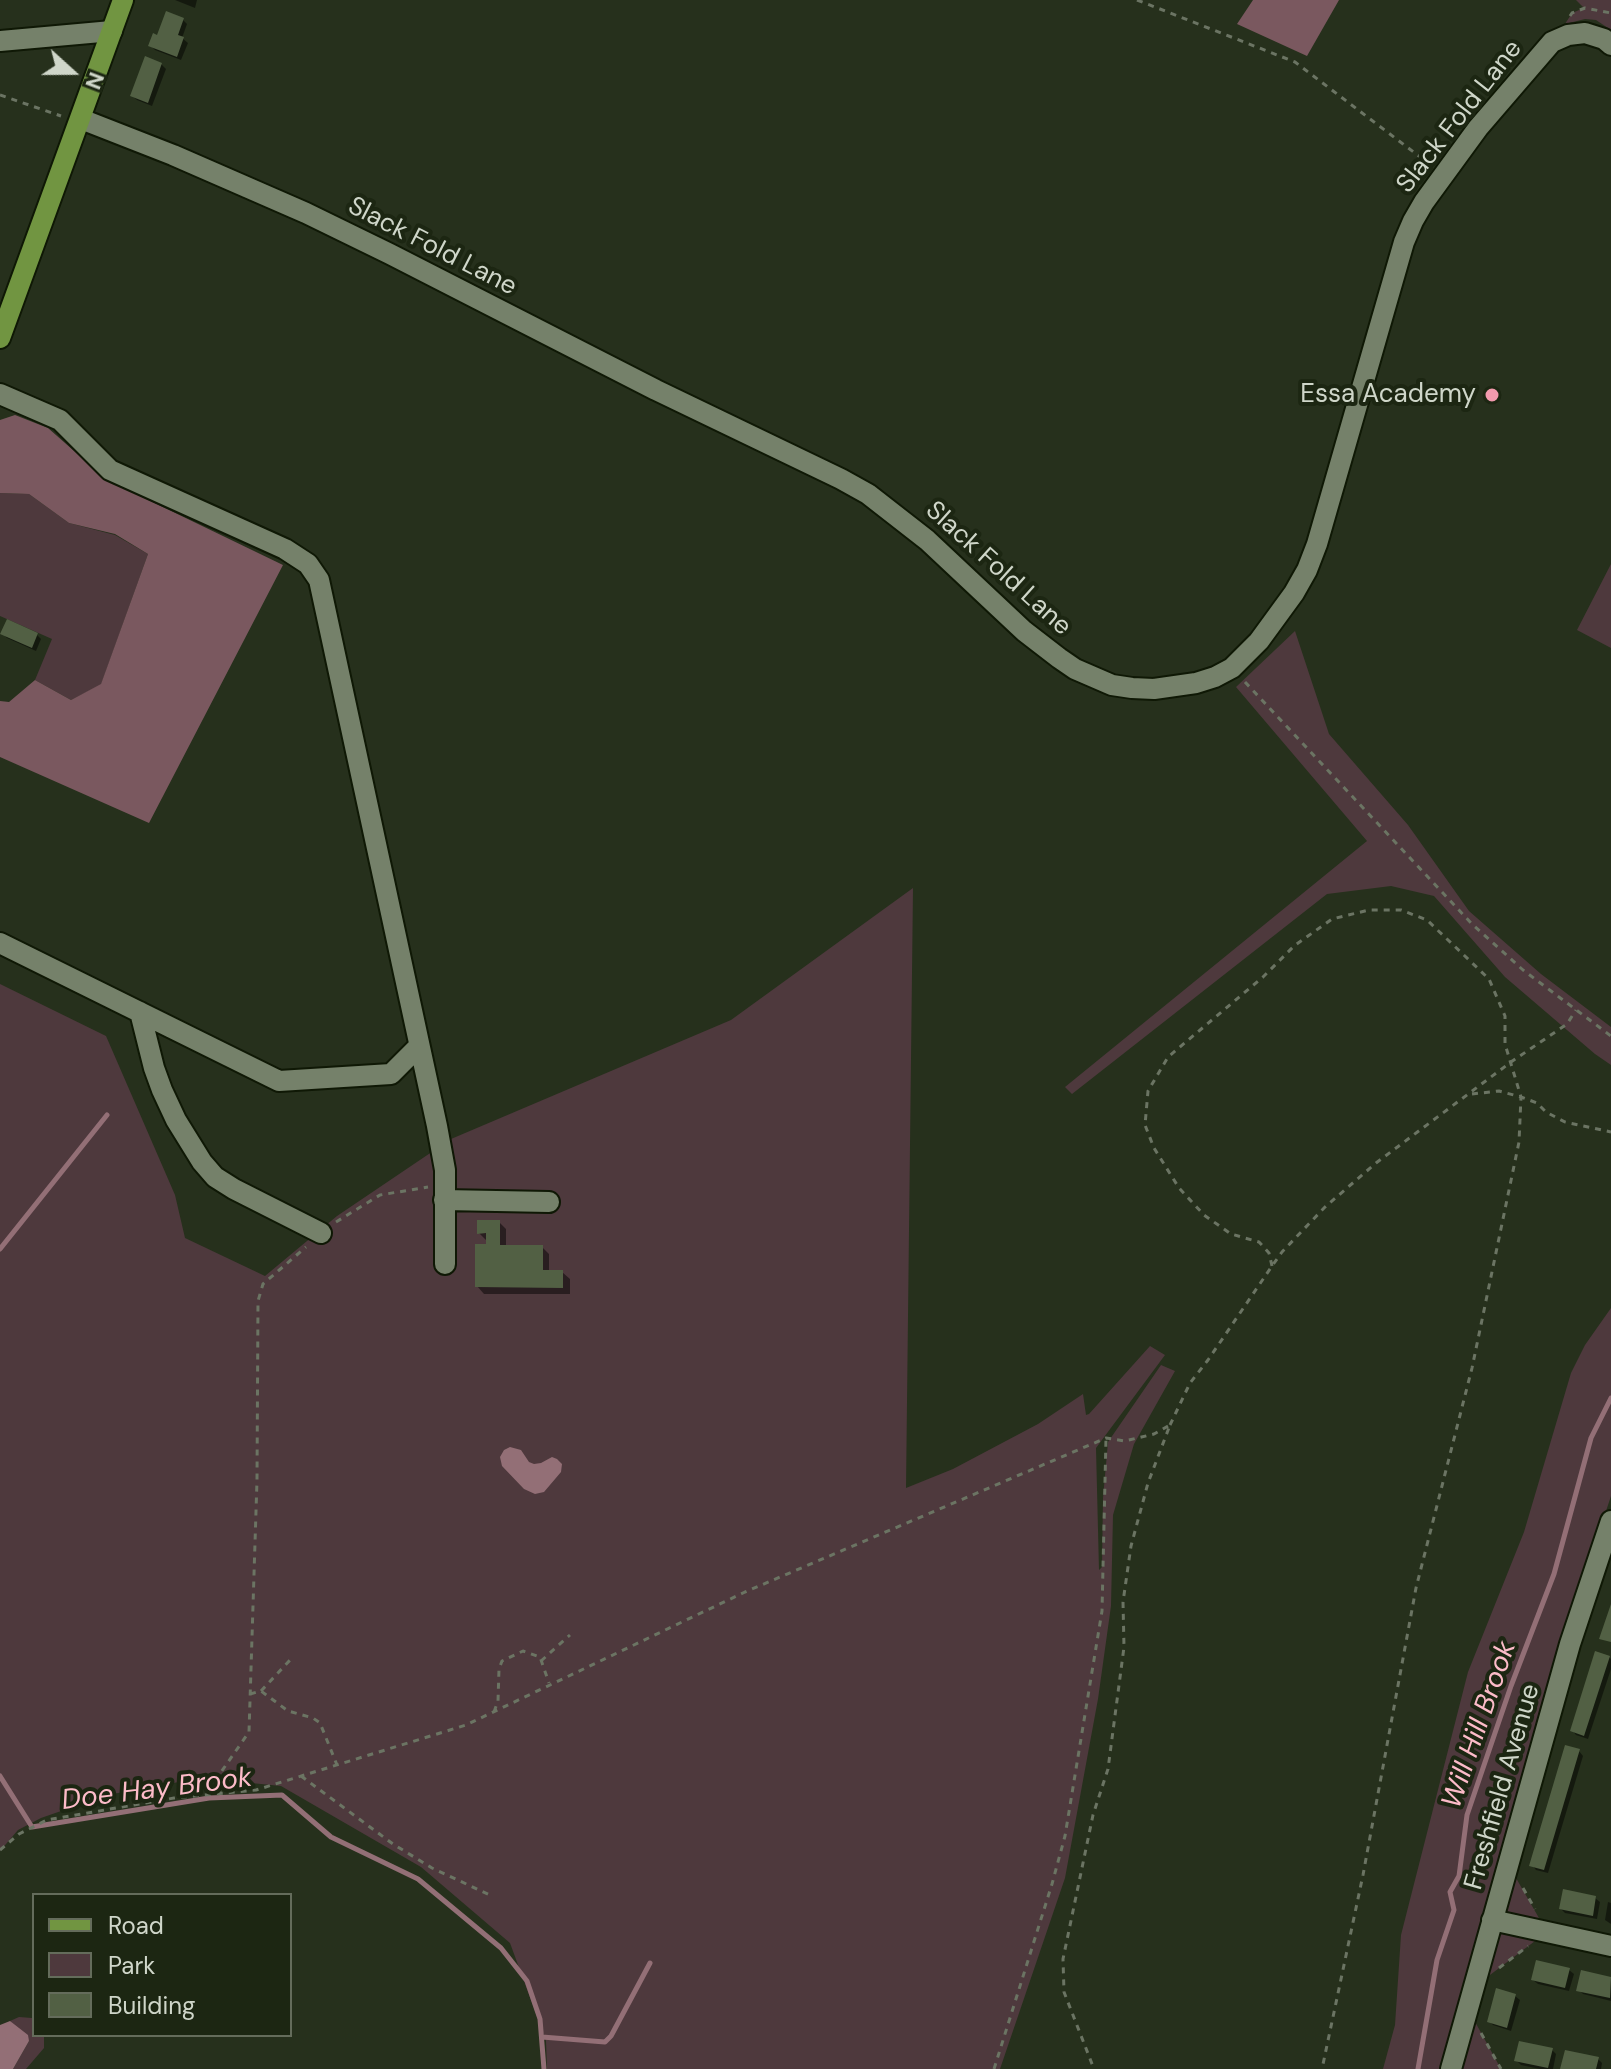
<!DOCTYPE html>
<style>
body{margin:0}
#map{position:relative;width:1611px;height:2069px;overflow:hidden;background:#26301c;font-family:"DM Sans",sans-serif}
canvas{display:block}
.legend{position:absolute;left:32px;top:1893px;width:260px;height:144px;box-sizing:border-box;background:#1c2612;border:2px solid #646c5b;margin:0;padding:10px 14px;list-style:none;font-size:24px;color:#cfd6c9}
.legend li{display:flex;align-items:center;gap:16px;height:40px}
.legend b{width:40px;border:2px solid #646c5b}
.north{position:absolute;left:32px;top:32px;width:80px;height:80px;-webkit-text-stroke:6px #1c2612;paint-order:stroke;rotate:111deg;font-size:22px;font-weight:700;line-height:32px;text-align:center;color:#cfd6c9}
.north::after{content:'';display:block;margin:auto;width:28px;height:36px;background:#cfd6c9;clip-path:polygon(50% 0,100% 100%,50% 72%,0 100%)}
</style>
<div id="map">
<canvas width="1611" height="2069"></canvas>
<ul class="legend">
<li><b style="height:10px;background:#719541"></b>Road</li>
<li><b style="height:22px;background:#4e393d"></b>Park</li>
<li><b style="height:22px;background:#526044"></b>Building</li>
</ul>
<div class="north">N</div>
</div>
<script>
const g = document.querySelector('canvas').getContext('2d');
g.lineJoin = 'round';
function paint(path, color) {
  g.fillStyle = color;
  g.fill(path, 'evenodd');
}
function poly(rows) {
  const path = new Path2D();
  for (const r of rows) {
    path.moveTo(r[0], r[1]);
    for (let i = 2; i < r.length; i += 2) path.lineTo(r[i], r[i + 1]);
  }
  return path;
}
function stroke(path, color, width, dash) {
  g.strokeStyle = color;
  g.lineWidth = width;
  g.lineCap = dash ? 'butt' : 'round';
  g.setLineDash(dash || []);
  g.stroke(path);
}
function drawText(font, color, halo, rows, align = 'center') {
  g.font = font + ' "DM Sans",sans-serif';
  g.lineWidth = 8;
  g.setLineDash([]);
  g.textBaseline = 'middle';
  g.strokeStyle = halo;
  g.fillStyle = color;
  for (const [text, x, y, turn = 0] of rows) {
    g.save();
    g.translate(x, y);
    g.rotate((+turn || 0) * Math.PI / 180);
    g.textAlign = isNaN(turn) ? turn : align;
    if (halo) g.strokeText(text, 0, 0);
    g.fillText(text, 0, 0);
    g.restore();
  }
}
const green = poly([
 [1576,0,1611,0,1611,30,1596,20,1585,19,1565,24,1572,13,1584,8],
 [0,493,29,494,69,523,115,535,148,554,101,685,71,700,35,680,52,639,0,616],
 [1611,564,1611,648,1577,630],
 [1295,631,1329,734,1408,825,1469,911,1541,974,1611,1027,1611,1065,1595,1054,1505,977,1434,896,1391,886,1327,894,1072,1094,1065,1087,1367,841,1236,687],
 [913,888,906,1488,953,1469,1038,1424,1083,1394,1086,1415,1089,1414,1150,1346,1165,1355,1096,1448,1099,1570,1102,1567,1103,1498,1108,1442,1161,1365,1175,1371,1134,1444,1113,1515,1111,1606,1098,1699,1065,1878,1000,2069,547,2069,546,2041,510,1943,421,1867,281,1786,201,1778,107,1795,41,1818,18,1830,0,1851,0,984,106,1036,175,1195,185,1238,265,1276,337,1216,451,1139,731,1020],
 [1611,1308,1611,1496,1542,1703,1444,2069,1383,2069,1395,2025,1401,1935,1468,1672,1524,1532,1571,1373,1585,1345],
 [1508,1864,1547,1932,1474,1987],
 [1468,2009,1501,2069,1452,2069],
 [19,2017,32,2018,34,2035,44,2035,44,2048,26,2069,13,2069,29,2041,10,2021]
]);
const forest = poly([
 [1253,0,1339,0,1307,56,1237,24],
 [15,415,48,428,107,480,283,565,149,823,0,757,0,701,9,702,35,680,71,700,101,684,148,554,115,534,69,523,29,494,0,493,0,420]
]);
const water = poly([
 [510,1447,521,1450,529,1462,534,1464,541,1463,552,1457,557,1459,562,1464,561,1472,544,1492,535,1494,524,1489,502,1466,500,1457,504,1450],
 [10,2021,28,2035,29,2041,13,2069,0,2069,0,2025]
]);
const shadow = poly([
 [175,0,197,0,195,8],
 [183,20,187,24,182,38,188,43,181,60,155,50,151,46],
 [161,64,166,69,152,106,137,100,132,96],
 [3,634,37,635,41,639,36,651,7,638],
 [499,1222,506,1229,506,1247,542,1247,549,1254,549,1272,562,1272,570,1279,570,1294,484,1294,477,1286,488,1246,486,1240,479,1233],
 [1609,1657,1611,1659,1611,1669,1588,1739,1576,1735,1572,1730],
 [1579,1751,1583,1756,1548,1873,1536,1870,1532,1865],
 [1595,1898,1600,1902,1597,1919,1565,1913,1561,1909],
 [1608,1902,1611,1903,1611,1924,1605,1920],
 [1569,1970,1574,1974,1569,1991,1538,1984,1533,1980],
 [1583,1972,1611,1979,1611,2001,1583,1994,1579,1990],
 [1515,1996,1520,2000,1511,2031,1493,2025,1489,2021],
 [1552,2050,1556,2054,1553,2069,1540,2069,1521,2065,1517,2061],
 [1598,2059,1602,2063,1601,2069,1563,2069]
]);
const stream = poly([
 [0,1249,107,1115],
 [0,1776,32,1827,209,1798,282,1795,331,1837,418,1879,501,1948,527,1981,540,2019,544,2069],
 [542,2037,605,2042,611,2036,650,1963],
 [1418,2069,1437,1960,1454,1910,1450,1892,1459,1876,1467,1815,1511,1686,1554,1574,1591,1438,1611,1398]
]);
const building = poly([
 [166,11,184,18,178,35,184,37,177,57,148,46,153,33,157,35],
 [145,56,162,63,148,103,130,96],
 [7,619,38,633,32,648,0,634],
 [477,1220,500,1220,500,1245,543,1245,543,1270,563,1270,563,1288,475,1287,475,1244,486,1244,486,1233,477,1234],
 [1611,1604,1611,1642,1599,1639],
 [1595,1651,1610,1656,1584,1736,1570,1731],
 [1565,1745,1580,1749,1544,1870,1529,1866],
 [1563,1889,1596,1896,1593,1916,1559,1909],
 [1536,1960,1570,1968,1565,1988,1531,1980],
 [1581,1970,1611,1977,1610,1998,1576,1991],
 [1496,1988,1516,1994,1507,2028,1487,2022],
 [1519,2041,1553,2048,1548,2068,1514,2061],
 [1565,2050,1599,2057,1596,2069,1560,2069]
]);
const path = poly([
 [1137,0,1295,62,1428,163],
 [1570,16,1572,13,1585,8,1611,13],
 [0,95,61,116],
 [1245,682,1472,924,1523,970,1611,1036],
 [1472,1094,1499,1091,1521,1097,1537,1103,1546,1112,1565,1122,1611,1132],
 [336,1222,380,1195,428,1187],
 [1272,1266,1269,1253,1259,1242,1231,1234,1204,1215,1179,1188,1154,1148,1145,1125,1148,1091,1168,1057,1263,977,1294,946,1332,919,1369,910,1401,910,1427,920,1489,979,1505,1016,1505,1044,1521,1097,1519,1142,1472,1368,1416,1588,1363,1875,1322,2069],
 [1170,1425,1190,1383,1208,1360,1272,1266,1282,1252,1325,1207,1376,1163,1511,1062,1567,1024,1576,1010],
 [541,1661,570,1635],
 [261,1691,291,1659],
 [250,1694,261,1691,288,1711,313,1718,320,1723,337,1765],
 [494,1712,498,1701,499,1669,502,1661,523,1651,540,1657,549,1683],
 [301,1776,393,1844,432,1868,492,1896],
 [220,1794,219,1775,249,1732,257,1480,258,1301,263,1284,306,1247],
 [0,1850,19,1834,47,1820,174,1798,256,1790,466,1725,745,1592,1106,1438,1125,1441,1154,1434,1170,1425,1148,1483,1131,1546,1123,1602,1124,1647,1108,1769,1093,1815,1063,1959,1064,1992,1094,2069],
 [1523,1888,1535,1909],
 [1499,1968,1528,1946],
 [1481,2033,1501,2069],
 [994,2069,1052,1884,1065,1836,1102,1611,1106,1438]
]);
const minor = poly([
 [0,41,112,31],
 [81,119,173,155,306,213,390,254,656,390,841,479,868,494,927,540,1024,631,1059,658,1075,669,1112,685,1132,688,1154,689,1196,683,1215,677,1232,668,1259,641,1294,593,1307,570,1317,544,1404,242,1413,221,1424,202,1478,128,1552,42,1568,35,1585,33,1604,39,1611,45],
 [0,394,60,420,110,470,285,549,308,564,319,580,437,1126,445,1170,445,1264],
 [0,943,279,1081,391,1074,419,1046],
 [140,1012,154,1068,162,1090,176,1120,202,1162,215,1177,234,1189,321,1233],
 [444,1200,549,1202],
 [1492,1920,1611,1946],
 [1451,2069,1570,1644,1611,1521]
]);
const major = poly([
 [0,338,123,0]
]);
const markers = [
 [1492,395,8,"#f29aad"]
];
const streetNames = [
 ["Slack Fold Lane",1460,117,-52],
 ["Slack Fold Lane",432,247,27],
 ["Slack Fold Lane",998,569,42],
 ["Freshfield Avenue",1503,1787,-74]
];
const poiNames = [
 ["Essa Academy",1476,395]
];
const waterNames = [
 ["Will Hill Brook",1480,1725,-71],
 ["Doe Hay Brook",157,1790,-7]
];
paint(green, '#4e393d');
paint(forest, '#7a585f');
paint(water, '#936f76');
paint(shadow, '#0007');
stroke(stream, '#936f76', 5);
paint(building, '#526044');
stroke(minor, '#0f1805', 24);
stroke(major, '#0f1805', 24);
stroke(path, '#6b7463', 3, [6, 6]);
stroke(minor, '#75816a', 20);
stroke(major, '#719541', 20);
for (const [x, y, r, color] of markers) {
  const dot = new Path2D();
  dot.arc(x, y, r, 0, 2 * Math.PI);
  g.fillStyle = color;
  g.fill(dot);
  stroke(dot, '#1c2612', 3);
}
drawText('26px', '#cfd6c9', '#1c2612', streetNames);
drawText('26px', '#cfd6c9', '#1c2612', poiNames, 'right');
drawText('italic 28px', '#fcbbc8', '#1c2612', waterNames);
</script>
